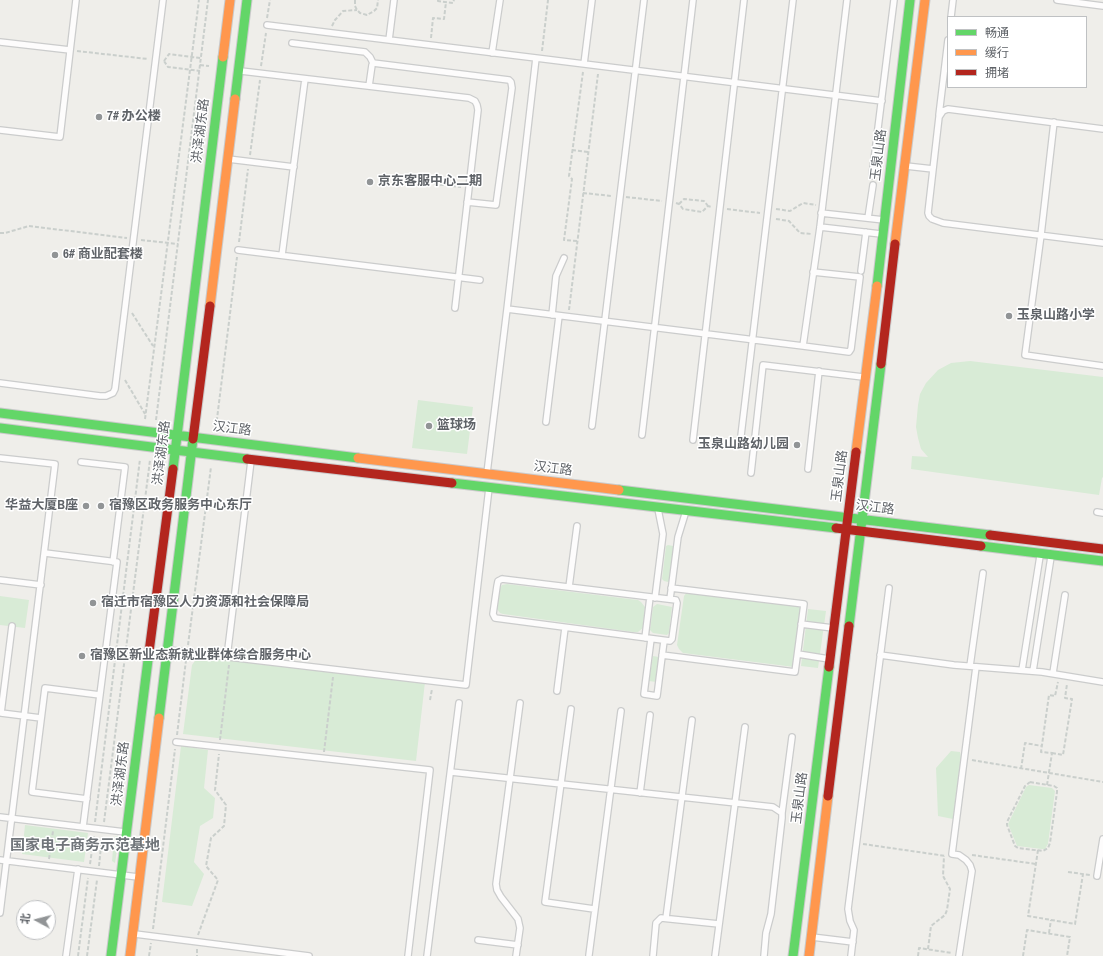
<!DOCTYPE html>
<meta charset="utf-8">
<style>
body{margin:0}
#map{position:relative;width:1103px;height:956px;overflow:hidden;background:#efeeea;font-family:"Archivo Narrow","Noto Sans SC",sans-serif}
canvas{display:block}
.legend{position:absolute;left:947px;top:16px;width:140px;height:72px;box-sizing:border-box;background:#fff;border:1px solid #bfc1c3;margin:0;padding:5px 7px;list-style:none;font-size:12px;color:#5f6368}
.legend li{display:flex;align-items:center;gap:8px;height:20px}
.legend b{width:20px;border:1px solid #bfc1c3}
.north{position:absolute;left:16px;top:900px;width:40px;height:40px;box-sizing:border-box;background:#fff;border:1px solid #bfc1c3;border-radius:50%;rotate:277deg;font-size:11px;font-weight:700;line-height:16px;text-align:center;color:#5f6368}
.north::after{content:'';display:block;margin:auto;width:14px;height:18px;background:#919496;clip-path:polygon(50% 0,100% 100%,50% 72%,0 100%)}
</style>
<div id="map">
<canvas width="1103" height="956"></canvas>
<ul class="legend">
<li><b style="height:5px;background:#63d668"></b>畅通</li>
<li><b style="height:5px;background:#ff974d"></b>缓行</li>
<li><b style="height:5px;background:#b3261e"></b>拥堵</li>
</ul>
<div class="north">北</div>
</div>
<script>
const g = document.querySelector('canvas').getContext('2d');
g.lineJoin = 'round';
function paint(path, color) {
  g.fillStyle = color;
  g.fill(path, 'evenodd');
}
function poly(rows) {
  const path = new Path2D();
  for (const r of rows) {
    path.moveTo(r[0], r[1]);
    for (let i = 2; i < r.length; i += 2) path.lineTo(r[i], r[i + 1]);
  }
  return path;
}
function stroke(path, color, width, dash) {
  g.strokeStyle = color;
  g.lineWidth = width;
  g.lineCap = dash ? 'butt' : 'round';
  g.setLineDash(dash || []);
  g.stroke(path);
}
function drawText(font, color, halo, rows, align = 'center') {
  g.font = font + ' "Archivo Narrow","Noto Sans SC",sans-serif';
  g.lineWidth = 3;
  g.setLineDash([]);
  g.textBaseline = 'middle';
  g.strokeStyle = halo;
  g.fillStyle = color;
  for (const [text, x, y, turn = 0] of rows) {
    g.save();
    g.translate(x, y);
    g.rotate((+turn || 0) * Math.PI / 180);
    g.textAlign = isNaN(turn) ? turn : align;
    if (halo) g.strokeText(text, 0, 0);
    g.fillText(text, 0, 0);
    g.restore();
  }
}
const green = poly([
 [970,361,1103,377,1103,477,1102,478,1099,495,911,469,912,456,928,457,921,449,918,438,916,427,918,405,920,394,926,383,938,370,951,363],
 [418,400,473,407,467,454,412,448],
 [668,545,673,546,674,547,670,580,668,582,664,581,662,579,666,546],
 [507,584,638,600,641,602,645,607,643,628,638,632,633,632,503,614,500,613,497,609,499,590,502,585],
 [687,592,801,606,794,667,683,653,679,649,677,645,684,596],
 [0,596,29,600,25,628,0,625],
 [657,604,672,607,669,633,667,635,653,633,650,630,653,607],
 [808,609,826,611,818,668,801,666],
 [199,655,425,682,416,761,183,734,192,665],
 [653,656,659,657,656,682,649,681],
 [181,746,208,750,204,788,215,798,213,818,200,826,194,862,204,874,192,906,162,902],
 [951,751,960,752,961,758,953,819,938,816,936,768],
 [1029,785,1052,788,1055,791,1048,844,1045,849,1042,849,1017,846,1008,824,1026,787],
 [25,825,88,833,84,862,22,854],
 [116,836,119,836,115,863,112,861,114,838]
]);
const path = poly([
 [355,0,355,6,357,10,360,13,367,15,374,11,377,8,378,0],
 [438,0,438,1,453,3,454,0],
 [267,18,270,0],
 [332,26,335,20,343,11,357,10],
 [431,38,433,18,444,19,446,2],
 [77,51,148,59],
 [542,51,548,0],
 [164,61,169,54,201,58],
 [164,61,168,67,200,71],
 [200,65,209,66],
 [261,66,266,33],
 [572,150,588,152],
 [250,155,260,80],
 [434,184,461,187],
 [583,193,612,196],
 [626,197,662,201],
 [676,203,679,204,683,209,702,212,708,206,712,207],
 [679,204,684,199,704,201,708,206],
 [727,209,760,213],
 [776,209,790,211,803,203,816,205],
 [776,219,789,221,800,233,812,234],
 [0,233,5,233,29,226,127,238],
 [141,240,178,244],
 [577,241,564,240,572,179,569,176,583,72],
 [239,242,248,169],
 [569,310,598,74],
 [132,313,153,346],
 [125,380,145,414],
 [145,419,199,0],
 [156,420,208,0],
 [216,427,237,257],
 [188,645,211,467],
 [430,700,432,689],
 [177,735,186,660],
 [220,740,229,665],
 [324,752,333,677],
 [1052,753,1063,755,1072,699,1065,698,1067,684],
 [972,760,1103,782],
 [1021,769,1025,743,1042,746],
 [1030,782,1054,786,1057,788,1057,792,1050,843,1048,848,1043,851,1018,848,1015,846,1007,825,1007,822,1025,786,1030,782],
 [1047,785,1052,753,1041,752,1049,695,1055,696,1058,682],
 [95,822,140,459],
 [104,822,150,460],
 [17,838,77,846],
 [863,844,946,856],
 [1038,850,1028,916,1075,924,1083,874],
 [972,855,1036,864],
 [49,859,53,831],
 [90,864,94,836],
 [99,866,102,836],
 [1068,872,1090,875],
 [153,929,175,749],
 [1049,933,1051,920],
 [198,935,218,880,206,866,211,838,224,826,226,805,215,790,219,754],
 [197,949,197,956],
 [928,949,931,926,945,915,947,910,950,889,943,876,944,856],
 [78,956,88,878],
 [87,956,97,880],
 [149,956,151,943],
 [918,956,919,948,952,953],
 [1023,956,1027,930,1070,937,1067,956]
]);
const lane = poly([
 [1057,0,1103,6],
 [951,17,953,0],
 [267,25,536,58,507,309,803,346,820,227,847,0],
 [389,40,394,0],
 [0,42,70,50],
 [292,43,365,52,370,57,373,63],
 [492,53,500,0],
 [536,58,882,101],
 [584,64,592,0],
 [241,71,469,98,475,101,477,105,478,110,455,308],
 [369,86,372,65,373,63,509,80,511,82,512,88,496,205,467,202],
 [939,115,948,40],
 [1054,122,1041,235,1025,355,1103,366],
 [1103,129,948,109,943,111,939,117,928,213,929,216,932,219,943,223,1103,243],
 [0,130,60,137,76,0],
 [228,159,294,167],
 [906,166,933,169],
 [872,176,894,0],
 [821,213,884,220],
 [868,218,873,185],
 [820,227,881,234],
 [238,250,480,280],
 [282,255,305,79],
 [861,271,866,232],
 [552,315,556,276,564,258],
 [803,346,849,352,851,349,860,277,813,272],
 [0,383,100,396,106,396,113,393,115,389,163,0],
 [546,422,559,316],
 [592,426,644,0],
 [642,435,693,0],
 [693,440,744,0],
 [740,444,793,0],
 [0,458,55,464,0,913],
 [81,462,125,467,113,562],
 [808,469,819,371],
 [487,473,507,309],
 [751,473,763,365,863,377],
 [1097,512,1103,513],
 [45,553,117,562,83,827],
 [502,579,676,600,677,603,672,639,670,641,495,618,493,614,497,586,498,581,502,579],
 [0,580,41,585],
 [569,587,577,526],
 [655,598,663,534,658,509],
 [670,599,678,537,686,511],
 [801,624,833,628],
 [12,626,1,713,41,718],
 [645,638,650,597],
 [651,639,644,694,657,696,664,641],
 [169,650,466,685,489,488],
 [798,654,829,659],
 [662,655,795,672,804,604,671,588],
 [880,655,954,665,1042,672,1103,682],
 [227,657,251,461],
 [970,666,983,573],
 [1022,670,1040,556],
 [1033,671,1051,557],
 [1053,673,1065,595],
 [557,691,565,628],
 [571,709,545,902,594,909],
 [176,742,430,770,408,956],
 [451,772,773,807,782,813,782,818,771,914,766,933,764,956],
 [640,793,650,715],
 [87,799,32,792,45,688,100,695],
 [782,813,792,737],
 [0,817,125,832],
 [0,860,138,877],
 [1097,876,1103,839],
 [666,918,692,720],
 [135,934,309,956],
 [812,937,853,942],
 [478,940,518,945],
 [589,955,621,711],
 [66,956,78,869],
 [427,956,459,703],
 [516,956,520,928,518,919,501,897,497,890,496,884,520,703],
 [653,956,656,923,661,918,719,924],
 [715,956,745,727],
 [851,956,854,930,850,921,848,909,889,588],
 [959,956,972,871,970,865,966,860,959,855,952,854,976,667]
]);
const fast = poly([
 [235,99,247,0],
 [877,286,910,0],
 [0,413,358,458],
 [0,428,247,459],
 [173,469,223,57],
 [452,483,836,528],
 [619,490,990,535],
 [981,546,1103,561],
 [849,626,881,364],
 [159,718,193,439],
 [111,956,149,652],
 [793,956,829,667]
]);
const slow = poly([
 [223,57,230,0],
 [895,244,925,0],
 [210,306,235,99],
 [856,452,877,286],
 [358,458,619,490],
 [130,956,159,718],
 [809,956,828,796]
]);
const jam = poly([
 [881,364,895,244],
 [193,439,210,306],
 [247,459,452,483],
 [836,528,981,546],
 [990,535,1103,549],
 [149,652,173,469],
 [829,667,856,452],
 [828,796,849,626]
]);
const markers = [
 [99,117,4,"#919496"],
 [370,182,4,"#919496"],
 [55,255,4,"#919496"],
 [1009,316,4,"#919496"],
 [429,426,4,"#919496"],
 [797,445,4,"#919496"],
 [86,506,4,"#919496"],
 [101,506,4,"#919496"],
 [93,603,4,"#919496"],
 [82,656,4,"#919496"]
];
const poiNames = [
 ["7# 办公楼",107,117],
 ["京东客服中心二期",378,182],
 ["6# 商业配套楼",63,255],
 ["玉泉山路小学",1017,316],
 ["篮球场",437,426],
 ["玉泉山路幼儿园",789,445,"right"],
 ["华益大厦B座",78,506,"right"],
 ["宿豫区政务服务中心东厅",109,506],
 ["宿迁市宿豫区人力资源和社会保障局",101,603],
 ["宿豫区新业态新就业群体综合服务中心",90,656]
];
const streetNames = [
 ["洪泽湖东路",201,131,-83],
 ["玉泉山路",879,155,-83],
 ["汉江路",232,429,7],
 ["洪泽湖东路",162,453,-83],
 ["汉江路",553,469,7],
 ["玉泉山路",840,476,-83],
 ["汉江路",875,508,7],
 ["洪泽湖东路",121,774,-83],
 ["玉泉山路",800,798,-83]
];
const quarterNames = [
 ["国家电子商务示范基地",85,846]
];
paint(green, '#d8ebd6');
stroke(lane, '#cbcccc', 8);
stroke(fast, '#cacacb', 11);
stroke(slow, '#cacacb', 11);
stroke(jam, '#cacacb', 11);
stroke(path, '#cacfcc', 2, [4, 2]);
stroke(lane, '#fdfcfc', 5.5);
stroke(fast, '#63d668', 9);
stroke(slow, '#ff974d', 9);
stroke(jam, '#b3261e', 9);
for (const [x, y, r, color] of markers) {
  const dot = new Path2D();
  dot.arc(x, y, r, 0, 2 * Math.PI);
  g.fillStyle = color;
  g.fill(dot);
  stroke(dot, '#fff', 1.5);
}
drawText('bold 13px', '#5f6368', '#fff', poiNames, 'left');
drawText('13px', '#5f6368', '#fff', streetNames);
drawText('bold 15px', '#70757a', '#fff', quarterNames);
</script>
